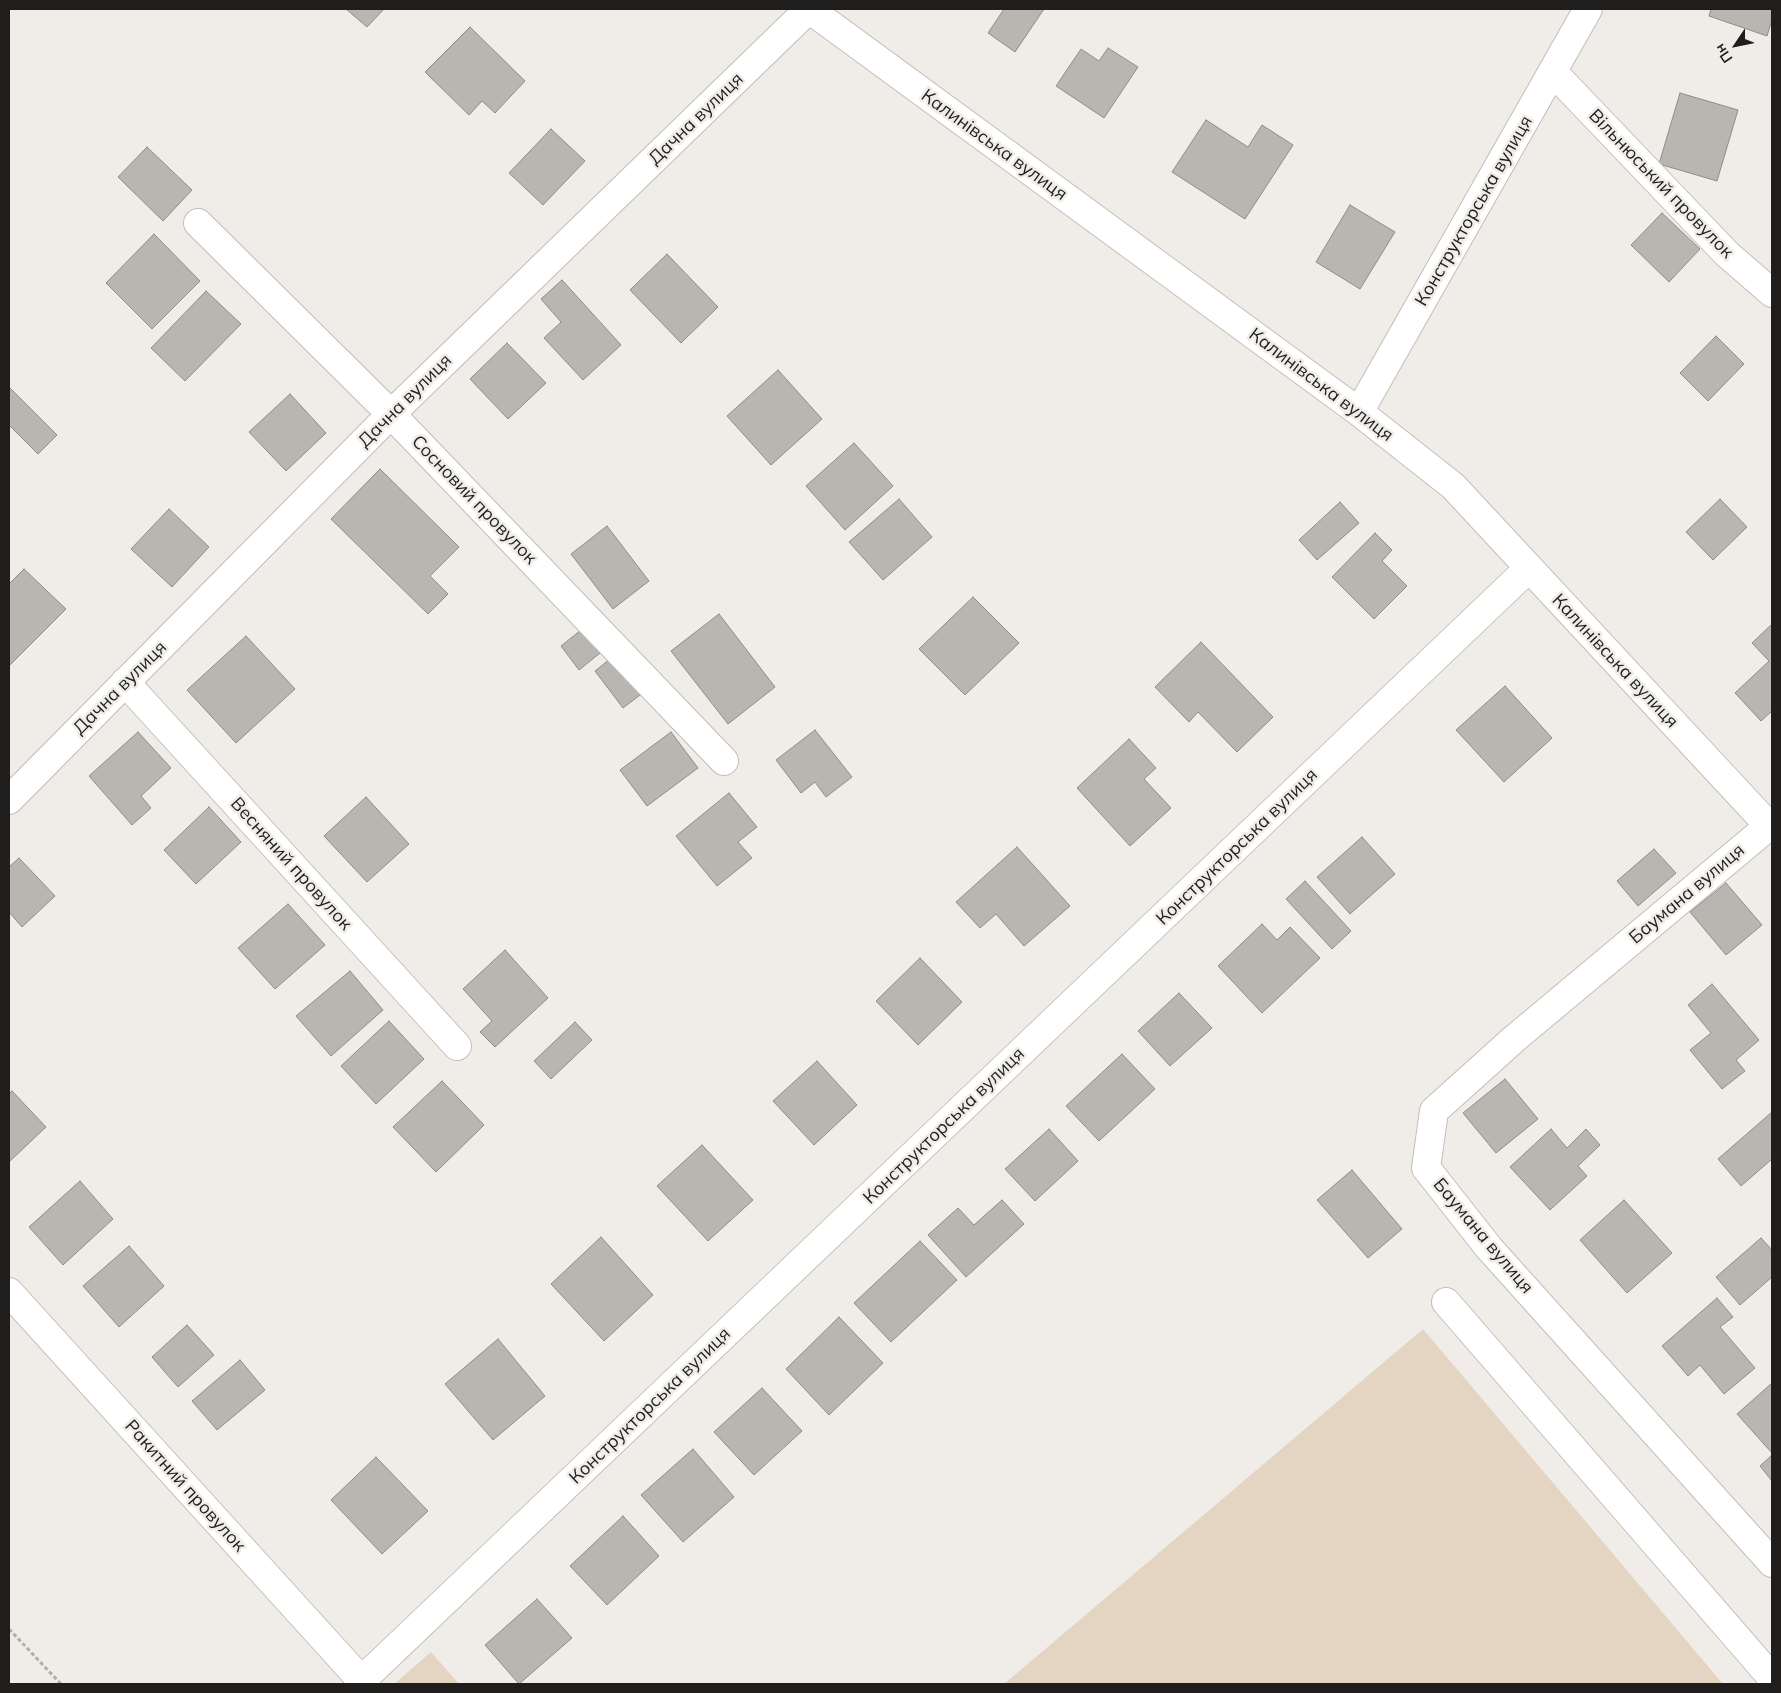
<!DOCTYPE html>
<meta charset="utf-8">
<style>
body{margin:0}
#map{position:relative;width:1781px;height:1693px;overflow:hidden;background:#f0ede8;font-family:Mulish,sans-serif}
canvas{display:block}
.frame{position:absolute;inset:0;border:10px solid #1f1e1c;pointer-events:none}
.north{position:absolute;left:1711px;top:20px;width:50px;height:50px;-webkit-text-stroke:4px #f0ede8;paint-order:stroke;rotate:236deg;font-size:14px;font-weight:700;line-height:20px;text-align:center;color:#1f1e1c}
.north::after{content:'';display:block;margin:auto;width:18px;height:22px;background:#1f1e1c;clip-path:polygon(50% 0,100% 100%,50% 72%,0 100%)}
</style>
<div id="map">
<canvas width="1781" height="1693"></canvas>
<div class="frame"></div>
<div class="north">Пн</div>
</div>
<script>
const g = document.querySelector('canvas').getContext('2d');
g.lineJoin = 'round';
function paint(path, color) {
  g.fillStyle = color;
  g.fill(path, 'evenodd');
}
function poly(rows) {
  const path = new Path2D();
  for (const r of rows) {
    path.moveTo(r[0], r[1]);
    for (let i = 2; i < r.length; i += 2) path.lineTo(r[i], r[i + 1]);
  }
  return path;
}
function stroke(path, color, width, dash) {
  g.strokeStyle = color;
  g.lineWidth = width;
  g.lineCap = dash ? 'butt' : 'round';
  g.setLineDash(dash || []);
  g.stroke(path);
}
function drawText(font, color, halo, rows, align = 'center') {
  g.font = font + ' Mulish,sans-serif';
  g.lineWidth = 5;
  g.setLineDash([]);
  g.textBaseline = 'middle';
  g.strokeStyle = halo;
  g.fillStyle = color;
  for (const [text, x, y, turn = 0] of rows) {
    g.save();
    g.translate(x, y);
    g.rotate((+turn || 0) * Math.PI / 180);
    g.textAlign = isNaN(turn) ? turn : align;
    if (halo) g.strokeText(text, 0, 0);
    g.fillText(text, 0, 0);
    g.restore();
  }
}
const green = poly([
 [1423,1329,1723,1684,1004,1684],
 [431,1652,459,1684,394,1684]
]);
const building = poly([
 [346,9,384,9,367,27,346,9],
 [1004,9,1044,9,1015,52,988,33,1004,9],
 [1711,9,1772,9,1772,20,1767,36,1709,16,1711,9],
 [470,27,525,81,495,113,482,101,469,115,425,72,470,27],
 [1108,48,1138,67,1104,118,1056,86,1081,49,1099,61,1108,48],
 [1680,93,1738,110,1717,181,1659,164,1680,93],
 [1206,120,1248,147,1262,125,1293,145,1245,219,1172,172,1206,120],
 [551,129,585,161,543,205,509,173,551,129],
 [147,147,192,190,163,221,118,177,147,147],
 [1350,205,1395,232,1360,289,1316,262,1350,205],
 [1662,213,1700,249,1669,282,1631,245,1662,213],
 [154,234,200,281,152,329,106,283,154,234],
 [667,254,718,307,681,343,630,290,667,254],
 [562,280,621,345,583,380,544,338,561,322,541,299,562,280],
 [206,291,241,324,185,381,151,348,206,291],
 [1716,336,1744,364,1708,401,1680,373,1716,336],
 [507,343,546,383,508,419,470,379,507,343],
 [778,370,822,419,771,465,727,416,778,370],
 [9,387,57,435,38,454,9,425,9,387],
 [290,394,326,433,286,471,249,432,290,394],
 [854,443,893,486,845,530,806,486,854,443],
 [380,469,459,547,430,576,448,594,428,614,331,519,380,469],
 [899,499,932,537,883,580,849,542,899,499],
 [1720,499,1747,527,1713,560,1686,532,1720,499],
 [1340,502,1359,523,1317,560,1299,540,1340,502],
 [169,509,209,547,172,587,131,549,169,509],
 [607,526,649,581,613,609,571,554,607,526],
 [1375,533,1392,550,1382,561,1407,586,1374,619,1332,577,1375,533],
 [24,569,66,609,9,666,9,584,24,569],
 [973,597,1019,643,965,695,919,649,973,597],
 [719,614,775,687,728,724,671,651,719,614],
 [1772,624,1772,711,1761,721,1735,693,1769,661,1752,643,1772,624],
 [586,626,605,649,579,670,561,646,586,626],
 [246,636,295,689,236,743,187,690,246,636],
 [1201,642,1273,717,1237,752,1198,712,1189,722,1155,687,1201,642],
 [615,655,644,692,623,708,595,671,615,655],
 [1505,686,1552,738,1504,782,1456,730,1505,686],
 [815,730,852,777,826,797,815,782,801,793,776,760,815,730],
 [138,732,171,768,141,796,151,808,132,825,89,776,138,732],
 [671,732,698,768,647,806,620,770,671,732],
 [1129,739,1156,768,1144,779,1171,808,1130,846,1077,788,1129,739],
 [729,793,757,827,738,842,752,858,717,886,676,836,729,793],
 [366,797,409,844,367,882,324,836,366,797],
 [209,807,241,842,196,884,164,850,209,807],
 [1362,837,1395,874,1350,914,1317,877,1362,837],
 [1017,847,1070,906,1024,946,996,914,980,928,956,902,1017,847],
 [1654,849,1676,873,1638,906,1617,881,1654,849],
 [19,858,55,896,22,927,9,912,9,867,19,858],
 [1305,881,1351,931,1332,949,1286,899,1305,881],
 [1726,883,1762,925,1726,955,1690,912,1726,883],
 [288,904,325,945,275,989,238,948,288,904],
 [1262,924,1277,940,1290,927,1320,958,1262,1013,1218,966,1262,924],
 [505,950,548,998,495,1047,480,1032,492,1021,463,989,505,950],
 [920,958,962,1002,918,1045,876,1001,920,958],
 [350,971,383,1010,331,1056,296,1016,350,971],
 [1712,984,1759,1040,1736,1060,1745,1071,1722,1089,1690,1050,1711,1033,1688,1005,1712,984],
 [1179,993,1212,1028,1170,1066,1138,1031,1179,993],
 [389,1021,424,1059,376,1104,341,1066,389,1021],
 [575,1022,592,1040,551,1079,534,1061,575,1022],
 [1122,1054,1155,1089,1099,1141,1066,1106,1122,1054],
 [817,1061,857,1105,814,1145,773,1101,817,1061],
 [1505,1079,1538,1119,1496,1153,1463,1113,1505,1079],
 [442,1081,484,1125,436,1172,393,1127,442,1081],
 [12,1091,46,1127,9,1162,9,1094,12,1091],
 [1772,1112,1772,1159,1741,1186,1718,1159,1772,1112],
 [1049,1129,1078,1161,1035,1201,1005,1169,1049,1129],
 [1551,1129,1567,1148,1586,1129,1600,1145,1578,1166,1587,1176,1550,1210,1510,1167,1551,1129],
 [702,1145,753,1200,708,1241,657,1186,702,1145],
 [1352,1170,1402,1229,1368,1258,1317,1200,1352,1170],
 [80,1181,113,1219,63,1265,29,1227,80,1181],
 [1002,1200,1024,1224,966,1277,928,1235,958,1208,974,1225,1002,1200],
 [1624,1200,1672,1253,1627,1293,1580,1240,1624,1200],
 [601,1237,653,1295,604,1341,551,1284,601,1237],
 [1761,1238,1772,1250,1772,1277,1740,1305,1716,1277,1761,1238],
 [920,1241,957,1280,891,1342,854,1303,920,1241],
 [129,1246,164,1286,119,1327,83,1286,129,1246],
 [1717,1298,1733,1317,1720,1327,1755,1368,1724,1394,1700,1365,1688,1376,1662,1346,1717,1298],
 [839,1317,883,1363,829,1415,786,1369,839,1317],
 [187,1325,214,1355,178,1387,152,1357,187,1325],
 [498,1339,545,1396,493,1440,445,1384,498,1339],
 [240,1360,265,1390,217,1430,192,1401,240,1360],
 [1772,1383,1772,1453,1737,1414,1772,1383],
 [762,1388,802,1431,754,1475,714,1432,762,1388],
 [693,1449,734,1497,683,1542,641,1495,693,1449],
 [1772,1455,1772,1481,1760,1466,1772,1455],
 [376,1457,428,1511,382,1554,331,1500,376,1457],
 [623,1516,659,1556,607,1605,570,1566,623,1516],
 [537,1599,572,1638,519,1684,485,1645,537,1599]
]);
const path = poly([
 [9,1629,61,1684]
]);
const minor = poly([
 [809,9,1359,412,1453,486,1772,829],
 [1553,72,1727,254,1772,293],
 [198,223,391,414,724,761],
 [1359,412,1588,9],
 [125,682,457,1046],
 [9,800,391,414,809,9],
 [1769,826,1514,1039,1434,1111,1426,1168,1489,1248,1772,1563],
 [9,1292,362,1681],
 [1446,1302,1772,1678],
 [358,1684,1529,568]
]);
const streetNames = [
 ["Дачна вулиця",696,119,-44],
 ["Калинівська вулиця",994,145,36],
 ["Вільнюський провулок",1661,184,46],
 ["Конструкторська вулиця",1474,211,-60],
 ["Калинівська вулиця",1321,385,37],
 ["Дачна вулиця",405,401,-45],
 ["Сосновий провулок",474,500,46],
 ["Калинівська вулиця",1615,661,47],
 ["Дачна вулиця",120,688,-45],
 ["Конструкторська вулиця",1237,847,-44],
 ["Весняний провулок",291,864,48],
 ["Баумана вулиця",1687,894,-40],
 ["Конструкторська вулиця",944,1126,-44],
 ["Баумана вулиця",1483,1236,50],
 ["Конструкторська вулиця",650,1406,-44],
 ["Ракитний провулок",185,1486,48]
];
paint(green, '#e3d5c2');
paint(building, '#b9b5b1');
stroke(building, '#8f8c87', 1);
stroke(minor, '#c1beb9', 30);
stroke(path, '#b1afab', 3, [4, 2.5]);
stroke(minor, '#fff', 28);
drawText('18px', '#1f1e1c', '#f0ede8', streetNames);
</script>
